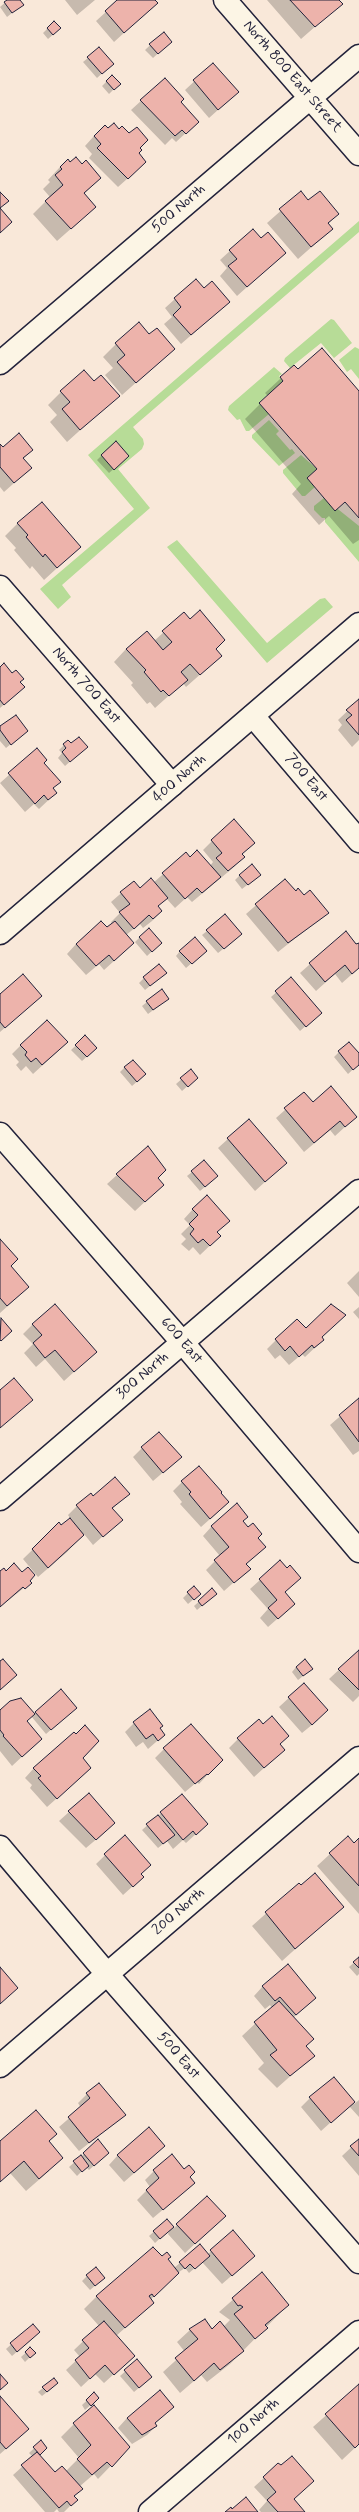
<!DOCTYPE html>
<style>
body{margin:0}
canvas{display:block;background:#f9e8d9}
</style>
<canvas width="359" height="2512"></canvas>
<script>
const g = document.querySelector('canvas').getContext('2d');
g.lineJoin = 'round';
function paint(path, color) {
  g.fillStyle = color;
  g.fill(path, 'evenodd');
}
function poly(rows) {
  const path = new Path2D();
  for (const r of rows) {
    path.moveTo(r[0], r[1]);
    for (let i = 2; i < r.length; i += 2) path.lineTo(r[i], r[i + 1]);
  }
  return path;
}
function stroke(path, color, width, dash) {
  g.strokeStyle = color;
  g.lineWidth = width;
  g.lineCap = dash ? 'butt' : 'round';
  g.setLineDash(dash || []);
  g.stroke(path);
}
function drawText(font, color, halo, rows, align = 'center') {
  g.font = font + ' Mynerve,sans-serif';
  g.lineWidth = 3.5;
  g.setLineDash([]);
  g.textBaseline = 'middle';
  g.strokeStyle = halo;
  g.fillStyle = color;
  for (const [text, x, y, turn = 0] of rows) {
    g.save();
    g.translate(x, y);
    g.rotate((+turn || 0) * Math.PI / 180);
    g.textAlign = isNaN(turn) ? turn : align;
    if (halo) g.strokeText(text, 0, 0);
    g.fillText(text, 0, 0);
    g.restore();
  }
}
const green = poly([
 [359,221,359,232,133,427,143,439,144,444,142,449,118,469,150,508,62,585,71,597,58,609,40,589,134,509,88,455],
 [331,319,334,320,352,343,334,358,321,343,290,368,284,361,285,358],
 [355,347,359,349,359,379,351,369,347,372,339,360],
 [274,367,282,374,279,376,283,381,259,403,269,414,249,431,246,431,240,419,237,420,228,410,229,406],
 [269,420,279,431,276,434,290,450,292,449,295,453,279,466,252,438,252,435],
 [301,455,317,469,307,478,315,487,305,496,302,496,283,473,283,470],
 [324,498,359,526,359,562,325,522,325,518,322,518,314,510,314,506],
 [177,540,267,643,320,599,325,598,333,607,267,663,167,547]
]);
const shadow = poly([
 [8,0,19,0,22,5,7,17,0,7],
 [65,0,95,0,77,15],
 [119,0,154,0,157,3,114,42,96,21],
 [267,0,337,0,341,4,301,39],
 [54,22,55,33,48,39,43,33],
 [163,33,166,46,153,58,145,50],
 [88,58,108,68,97,78,83,62],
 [213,64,238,92,209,118,185,90],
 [112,76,119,84,109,94,102,86],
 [165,79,180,102,188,131,176,142,172,138,165,145,131,110],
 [94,136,139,148,136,171,118,187,89,158,92,154,85,146],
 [70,163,82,165,100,178,84,194,82,219,57,241,33,214,50,197,43,189,50,182,48,180,60,167],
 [301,193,308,201,338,214,328,224,332,229,298,259,267,223],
 [253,230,261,240,285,253,237,296,220,276,227,268,220,260],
 [196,280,219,311,181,344,164,324,172,317,165,308],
 [149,336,174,349,122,395,105,375,113,368,103,357,116,344],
 [294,366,298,370,359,393,359,540,353,544,329,516,319,525,292,494,301,484,245,419,268,396,265,393],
 [94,383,118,396,67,442,50,422,57,415,48,405,61,392],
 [0,446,3,448,32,450,23,459,31,468,4,492,0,487],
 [102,455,123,461,109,473,97,460],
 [18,523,80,547,44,580,32,566,30,569,14,550,16,548,5,536],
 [184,614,221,656,186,687,183,683,155,708,150,702,147,704,131,685,133,683,114,662,126,649,154,641],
 [0,669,19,682,14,696,0,708],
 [359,700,359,740,352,747,338,730,342,725,338,720],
 [0,727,27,731,6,748,0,741],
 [68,741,82,751,65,766,58,758,62,753,59,750],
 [37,750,56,793,39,809,34,804,25,812,0,783],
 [212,841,253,843,241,855,243,857,234,867,192,902,187,897,175,908,166,898,157,907,161,911,152,921,143,928,140,924,126,935,124,952,104,970,99,964,86,975,67,954,76,944,112,924,111,922,120,913,111,902,134,882,139,889,153,883,186,854,190,858,210,866,213,862,203,850],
 [240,875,255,879,242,889,235,880],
 [285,880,296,892,327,913,278,952,246,914],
 [207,931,236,939,218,953,202,935],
 [345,933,359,946,359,968,342,983,335,974,316,991,300,973],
 [140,937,161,943,147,956,135,942],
 [180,951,201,955,186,968,176,956],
 [161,977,145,990,139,983,144,978],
 [291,979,316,1017,300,1031,271,997],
 [0,995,41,996,0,1032],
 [168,999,148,1014,142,1006,147,1002],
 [85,1037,96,1048,82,1061,71,1050],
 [21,1045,57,1052,33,1074,26,1066,21,1071,16,1065,19,1062,12,1054],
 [339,1052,359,1055,359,1064,348,1074,334,1057],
 [125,1067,140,1079,132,1086,120,1072],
 [191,1071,192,1082,182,1091,176,1084],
 [304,1093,313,1104,356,1117,335,1136,330,1130,304,1152,276,1118],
 [249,1120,286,1163,255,1191,218,1148],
 [192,1172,212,1181,200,1191,187,1176],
 [117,1175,157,1178,163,1185,135,1211,107,1184],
 [193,1209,229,1221,216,1233,220,1236,200,1255,193,1247,189,1251,181,1244,186,1239,181,1234,190,1225,184,1219],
 [0,1240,19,1296,0,1313],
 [359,1271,359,1297,347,1283],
 [359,1307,359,1319,353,1312],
 [0,1319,11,1331,0,1341],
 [33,1324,96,1352,64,1381,45,1359,36,1367,24,1353,33,1344,23,1334],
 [306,1330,323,1340,305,1357,302,1354,289,1365,280,1355,275,1359,267,1349,276,1340],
 [359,1400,359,1451,353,1455,330,1425],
 [142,1448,181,1457,153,1481,133,1457],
 [182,1482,218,1512,201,1527,180,1504,182,1502,173,1491],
 [128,1494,112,1509,121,1520,93,1545,84,1534,67,1552,38,1577,23,1559,59,1524,61,1526,70,1518,68,1515,77,1506],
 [242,1522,257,1538,245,1564,249,1569,224,1591,206,1570,220,1556,203,1536,212,1526],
 [287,1569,300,1578,284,1593,284,1613,268,1627,260,1618,268,1609,250,1589,260,1580],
 [6,1572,30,1583,0,1607,0,1573],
 [194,1587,195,1598,188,1604,183,1598],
 [212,1590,211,1598,197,1610,194,1606],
 [359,1651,359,1696,353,1702,329,1679],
 [296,1667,307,1673,298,1680,292,1672],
 [304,1684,318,1720,302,1733,279,1707],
 [61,1691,71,1712,46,1734,31,1716,26,1721,41,1739,12,1766,0,1751,0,1711,34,1714],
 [134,1723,159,1729,164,1735,148,1749,143,1742,136,1747,125,1732],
 [238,1739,279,1744,284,1750,254,1777,229,1748],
 [164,1749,221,1760,199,1784,197,1782,185,1792,155,1758],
 [82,1758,81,1777,47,1807,30,1788,32,1785,25,1778,34,1768],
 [89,1794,105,1832,86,1848,59,1821],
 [182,1795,197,1833,186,1843,183,1840,173,1849,167,1841,158,1848,142,1830],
 [125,1836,140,1874,133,1886,123,1895,96,1864],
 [359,1840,359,1914,317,1866,330,1854,354,1844],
 [299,1884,342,1907,282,1961,252,1926],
 [359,1958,359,1974,357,1976,349,1967],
 [263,1986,315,1998,293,2018,305,2046,313,2056,277,2088,258,2069,264,2063,242,2036,272,2008,270,2005,265,2009,254,1996],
 [87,2094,125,2115,79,2151,59,2127,81,2108,78,2103],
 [310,2098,354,2102,354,2104,359,2100,359,2117,349,2106,321,2131,301,2107],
 [359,2140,359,2176,342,2156],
 [0,2142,48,2142,49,2171,26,2191,10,2173,0,2182],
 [84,2154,104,2157,89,2170,86,2167,77,2176,69,2167],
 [118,2155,155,2155,124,2182,109,2165],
 [154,2171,189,2177,184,2192,153,2218,137,2200,150,2187,145,2180],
 [167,2220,174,2228,177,2225,215,2225,185,2253,168,2234,170,2229,155,2243,149,2236],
 [233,2232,244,2265,222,2284,202,2262,189,2273,185,2268,179,2272,150,2300,153,2303,116,2336,124,2365,104,2383,95,2374,81,2387,66,2370,80,2357,74,2350,99,2326,84,2309,97,2296,162,2258,167,2260,174,2268,200,2246,208,2254],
 [262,2274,288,2305,230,2364,207,2382,201,2375,180,2393,163,2372,185,2352,177,2342,190,2330,204,2321,211,2330,223,2327,230,2320,219,2312],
 [87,2276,104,2278,90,2290,82,2281],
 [33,2325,34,2337,12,2356,6,2349],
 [30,2349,34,2353,25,2362,21,2357],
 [137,2361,146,2382,134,2392,120,2376],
 [359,2386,359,2444,342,2460,313,2427],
 [43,2388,52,2388,42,2396,38,2392],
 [94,2394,93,2403,85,2410,82,2405],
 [0,2397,15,2441,0,2454],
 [173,2407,154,2424,156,2426,147,2435,132,2444,118,2428,127,2418],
 [74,2424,129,2447,98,2479,94,2474,79,2487,81,2489,73,2497,76,2500,64,2512,59,2512,57,2509,54,2512,45,2512,13,2475,33,2457,29,2453,41,2442,46,2448,39,2455,55,2473,66,2471,79,2458,61,2437],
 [278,2465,281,2467,293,2500,303,2512,261,2512,259,2510,267,2501,254,2487]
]);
const building = poly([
 [7,0,20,0,24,5,12,13,4,2,7,0],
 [117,0,155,0,158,3,124,33,105,11,117,0],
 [290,0,339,0,343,4,315,27,290,0],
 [54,21,61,28,53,35,47,28,54,21],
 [164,32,172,42,158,54,149,44,164,32],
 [99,47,114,64,102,74,87,57,99,47],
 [213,63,239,92,218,110,193,80,213,63],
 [112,75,121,84,114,90,106,81,112,75],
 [165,78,184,99,181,102,199,122,186,134,182,130,175,136,140,100,165,78],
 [114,123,119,129,122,126,129,133,137,127,148,140,140,148,142,150,139,153,146,162,128,179,97,148,101,144,94,136,105,125,108,128,114,123],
 [76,157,82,164,86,160,101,178,84,193,96,207,71,229,45,201,63,185,55,175,62,169,60,167,68,159,70,162,76,157],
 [301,191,308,200,320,191,339,214,328,223,333,229,311,247,279,209,301,191],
 [0,192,9,201,0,208,12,222,0,233,0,192],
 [253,229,261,238,268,232,286,253,247,287,228,266,237,259,229,250,253,229],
 [196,279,204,288,212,281,230,302,191,335,173,315,181,307,174,298,196,279],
 [139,322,149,334,157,328,175,349,136,383,117,362,125,355,115,343,139,322],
 [322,348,359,391,359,518,345,502,335,511,307,478,317,469,259,403,283,381,280,377,294,365,298,369,322,348],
 [84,370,94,381,101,375,120,396,80,430,62,409,70,402,60,391,84,370],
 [19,433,33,450,23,458,32,468,14,483,0,467,0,444,3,447,19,433],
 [116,441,129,456,114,470,101,455,116,441],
 [42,502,81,547,57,568,45,554,43,557,26,537,28,535,17,523,42,502],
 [200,610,225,640,216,649,222,656,200,675,190,664,181,672,188,680,169,696,163,690,161,692,144,672,146,670,126,649,147,631,163,650,172,642,162,631,184,612,190,619,200,610],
 [4,663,12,673,16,670,24,679,20,682,25,687,4,705,0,700,0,667,4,663],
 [359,699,359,735,346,720,352,715,346,710,359,699],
 [16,715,28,731,11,745,0,730,0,726,16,715],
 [79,737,88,747,70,762,62,752,66,748,63,744,68,740,71,743,79,737],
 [37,748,47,760,44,763,61,782,53,788,57,793,48,800,44,795,35,804,8,773,37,748],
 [234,819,255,843,242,854,245,857,228,871,216,858,222,853,211,840,234,819],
 [197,850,221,877,202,893,197,888,185,899,162,873,186,852,190,857,197,850],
 [252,864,261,875,248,885,239,875,252,864],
 [151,878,168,898,158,906,162,911,153,919,149,915,134,929,119,912,130,904,120,892,134,881,140,888,151,878],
 [285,879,296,891,298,888,304,895,310,890,329,913,288,943,255,904,285,879],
 [225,914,242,934,224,949,206,930,225,914],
 [101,921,107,927,115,921,134,943,114,961,109,955,96,966,76,944,101,921],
 [149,928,162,943,152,952,139,937,149,928],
 [346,931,356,944,359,943,359,968,352,974,345,965,325,982,309,963,346,931],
 [195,937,207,951,192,964,179,951,195,937],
 [159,964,167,973,150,986,143,977,159,964],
 [23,974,42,996,5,1028,0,1022,0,994,23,974],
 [291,977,322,1013,306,1027,275,991,291,977],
 [162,989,169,999,153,1010,146,1001,162,989],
 [47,1020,68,1042,42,1065,36,1058,31,1062,25,1055,27,1052,20,1045,47,1020],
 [85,1035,97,1048,87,1057,75,1045,85,1035],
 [349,1042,359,1053,359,1065,353,1070,338,1051,349,1042],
 [133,1060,146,1074,137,1082,124,1067,133,1060],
 [191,1069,198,1078,188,1087,180,1078,191,1069],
 [331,1086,357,1117,345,1127,340,1121,314,1143,284,1108,304,1092,313,1102,331,1086],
 [249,1119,287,1163,265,1182,227,1138,249,1119],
 [148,1146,166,1170,158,1178,164,1185,145,1202,116,1174,148,1146],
 [204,1160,218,1176,205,1187,191,1171,204,1160],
 [207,1195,230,1221,217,1232,221,1236,210,1246,203,1239,198,1243,190,1234,194,1229,189,1224,198,1215,192,1209,207,1195],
 [0,1239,18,1259,11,1266,29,1287,7,1306,0,1298,0,1239],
 [55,1304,97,1352,74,1372,55,1350,45,1358,33,1343,42,1335,32,1324,55,1304],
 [331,1304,346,1315,322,1337,324,1340,314,1348,312,1345,299,1357,290,1346,285,1351,275,1339,297,1319,306,1328,331,1304],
 [1,1318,12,1331,1,1341,0,1340,1,1318],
 [14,1378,33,1400,0,1428,0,1390,14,1378],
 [359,1398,359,1442,339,1415,359,1398],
 [159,1432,182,1457,163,1473,141,1447,159,1432],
 [199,1466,222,1492,221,1493,229,1502,210,1519,189,1494,191,1492,181,1481,199,1466],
 [115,1477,130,1494,112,1508,123,1520,103,1537,76,1505,91,1493,93,1496,115,1477],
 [237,1503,248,1517,243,1521,248,1527,253,1523,262,1534,258,1538,266,1547,246,1564,251,1569,234,1583,214,1560,229,1547,211,1526,237,1503],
 [70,1518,84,1535,48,1568,32,1549,59,1522,61,1525,70,1518],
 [280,1560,287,1568,290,1565,301,1578,285,1592,295,1604,278,1619,268,1608,277,1600,259,1579,280,1560],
 [14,1563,22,1572,28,1567,35,1575,30,1581,32,1583,25,1589,23,1587,0,1607,0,1571,4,1568,6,1571,14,1563],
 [194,1586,201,1594,194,1600,187,1592,194,1586],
 [212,1588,217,1594,202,1606,198,1601,212,1588],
 [359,1650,359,1690,338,1669,359,1650],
 [3,1659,17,1675,0,1690,0,1661,3,1659],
 [305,1659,313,1669,303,1676,296,1667,305,1659],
 [304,1683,328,1710,312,1725,288,1697,304,1683],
 [61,1689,77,1708,51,1730,35,1712,61,1689],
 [21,1698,35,1714,27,1721,42,1739,22,1757,3,1736,4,1735,0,1730,0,1710,10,1701,21,1698],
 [150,1709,163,1726,160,1728,165,1735,158,1741,153,1734,146,1739,133,1722,150,1709],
 [272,1716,289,1736,280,1744,285,1750,264,1768,237,1738,259,1719,263,1724,272,1716],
 [191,1724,223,1760,208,1775,207,1774,195,1784,163,1748,191,1724],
 [85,1725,99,1741,83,1758,91,1768,57,1799,38,1778,41,1776,33,1768,74,1732,76,1734,85,1725],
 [89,1793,115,1823,96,1840,68,1811,89,1793],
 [182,1794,208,1824,196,1835,193,1831,183,1840,160,1812,182,1794],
 [158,1815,175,1835,163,1844,146,1824,158,1815],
 [125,1835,151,1865,141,1874,144,1877,133,1887,104,1854,125,1835],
 [348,1836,354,1843,359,1838,359,1886,329,1853,348,1836],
 [315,1873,344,1907,295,1949,265,1912,299,1883,301,1885,315,1873],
 [359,1957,359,1968,353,1962,359,1957],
 [288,1964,316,1998,296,2015,280,1997,275,2001,262,1986,288,1964],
 [0,1967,18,1988,0,2004,0,1967],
 [279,2001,314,2039,306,2046,315,2056,290,2076,270,2055,277,2050,254,2022,279,2001],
 [334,2077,355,2102,331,2123,309,2097,334,2077],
 [99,2083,126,2115,89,2143,68,2117,90,2098,86,2093,99,2083],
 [36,2110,57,2134,49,2141,63,2158,39,2179,24,2161,0,2182,0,2141,36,2110],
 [149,2127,165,2146,134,2173,117,2155,149,2127],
 [98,2139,109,2153,94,2166,83,2153,98,2139],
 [359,2139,359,2156,350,2146,359,2139],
 [172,2154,184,2169,189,2165,195,2172,190,2177,195,2183,163,2210,146,2190,159,2178,153,2170,172,2154],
 [81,2155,89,2166,82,2172,73,2161,81,2155],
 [207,2196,226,2216,195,2244,176,2224,207,2196],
 [167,2219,174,2227,160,2239,153,2231,167,2219],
 [233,2230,255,2256,232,2276,210,2250,233,2230],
 [200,2244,210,2256,195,2269,190,2264,185,2269,179,2262,200,2244],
 [153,2247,162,2256,167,2252,171,2257,168,2259,179,2273,154,2297,152,2294,149,2296,154,2303,125,2328,96,2296,153,2247],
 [96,2267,105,2278,95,2286,86,2275,96,2267],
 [262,2272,289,2305,265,2325,268,2328,255,2339,234,2314,243,2307,240,2305,238,2306,232,2298,262,2272],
 [205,2319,212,2329,220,2321,244,2351,220,2370,214,2363,194,2381,175,2358,198,2339,189,2329,205,2319],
 [104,2321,135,2356,114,2375,105,2365,90,2379,75,2360,89,2348,82,2340,104,2321],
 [33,2324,40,2332,17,2352,10,2343,33,2324],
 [30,2347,36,2353,30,2358,25,2352,30,2347],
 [137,2359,152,2377,139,2388,124,2370,137,2359],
 [0,2374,8,2383,0,2390,0,2374],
 [54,2378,58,2383,47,2392,42,2387,54,2378],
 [359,2384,359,2444,355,2448,325,2414,359,2384],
 [160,2390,174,2407,155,2423,157,2426,142,2435,127,2418,160,2390],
 [94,2392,99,2398,91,2406,86,2400,94,2392],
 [0,2396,29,2429,6,2449,0,2442,0,2396],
 [94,2405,130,2447,112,2467,107,2462,92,2475,77,2459,91,2445,73,2423,94,2405],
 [41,2440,47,2448,40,2455,33,2447,41,2440],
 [37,2452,55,2472,62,2466,83,2489,74,2496,78,2500,71,2506,67,2501,59,2508,21,2465,37,2452],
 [292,2456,314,2481,294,2499,305,2512,278,2512,267,2500,276,2492,263,2477,278,2463,281,2465,292,2456],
 [246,2497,258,2512,225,2512,231,2507,232,2509,246,2497]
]);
const minor = poly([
 [225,0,359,154],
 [0,363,359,56],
 [0,587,172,785],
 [253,716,359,841],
 [0,1134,183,1343,359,1551],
 [0,1499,359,1191],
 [0,1847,107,1974,359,2262],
 [0,2066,359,1758],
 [150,2512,359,2332]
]);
const major = poly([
 [0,933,359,624]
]);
const streetNames = [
 ["North 800 East Street",292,77,49],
 ["500 North",179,209,-41],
 ["North 700 East",86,686,49],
 ["700 East",306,778,50],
 ["400 North",180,779,-41],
 ["600 East",181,1341,49],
 ["300 North",143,1376,-41],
 ["200 North",179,1912,-41],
 ["500 East",178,2056,49],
 ["100 North",254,2422,-41]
];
paint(green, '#b7dc97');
paint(shadow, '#0003');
paint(building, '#edb3ab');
stroke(building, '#22223b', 1);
stroke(minor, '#22223b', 25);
stroke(major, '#22223b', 25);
stroke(minor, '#fcf5e5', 22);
stroke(major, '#fcf5e5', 22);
drawText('15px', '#22223b', '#fcf5e5', streetNames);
</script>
